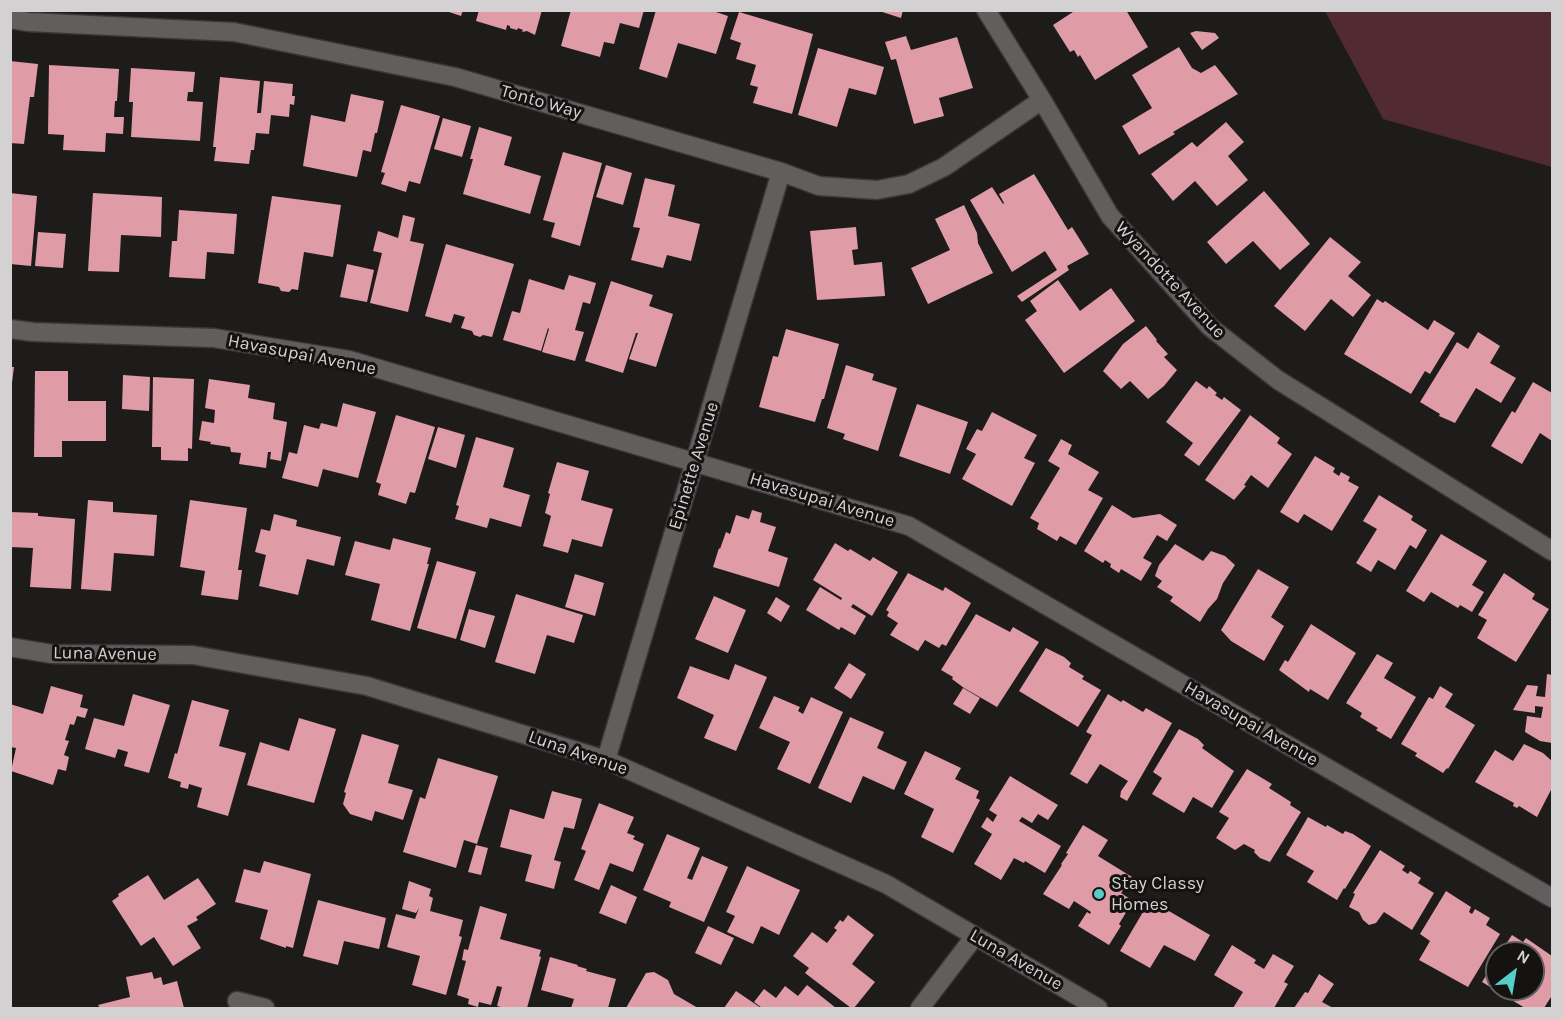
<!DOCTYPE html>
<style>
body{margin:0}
#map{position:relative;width:1563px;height:1019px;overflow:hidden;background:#1e1b1b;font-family:Karla,sans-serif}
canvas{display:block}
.frame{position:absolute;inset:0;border:12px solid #d3d1d1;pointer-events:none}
.north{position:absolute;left:1485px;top:941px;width:60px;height:60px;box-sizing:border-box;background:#151212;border:2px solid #615e5e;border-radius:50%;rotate:31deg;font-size:16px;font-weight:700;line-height:24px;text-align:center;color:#d3d1d1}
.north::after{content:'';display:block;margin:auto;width:21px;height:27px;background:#55cec5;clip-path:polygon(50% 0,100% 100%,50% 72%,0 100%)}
</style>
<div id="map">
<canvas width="1563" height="1019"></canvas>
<div class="frame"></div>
<div class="north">N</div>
</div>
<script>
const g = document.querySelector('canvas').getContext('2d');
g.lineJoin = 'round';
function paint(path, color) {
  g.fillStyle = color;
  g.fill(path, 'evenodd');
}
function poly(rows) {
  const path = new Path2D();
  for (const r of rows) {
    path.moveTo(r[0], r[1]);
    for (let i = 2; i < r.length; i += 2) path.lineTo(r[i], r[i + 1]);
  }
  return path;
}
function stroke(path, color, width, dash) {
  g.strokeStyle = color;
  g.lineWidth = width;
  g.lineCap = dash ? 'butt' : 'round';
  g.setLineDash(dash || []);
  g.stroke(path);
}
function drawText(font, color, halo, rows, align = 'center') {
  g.font = font + ' Karla,sans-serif';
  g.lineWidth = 6;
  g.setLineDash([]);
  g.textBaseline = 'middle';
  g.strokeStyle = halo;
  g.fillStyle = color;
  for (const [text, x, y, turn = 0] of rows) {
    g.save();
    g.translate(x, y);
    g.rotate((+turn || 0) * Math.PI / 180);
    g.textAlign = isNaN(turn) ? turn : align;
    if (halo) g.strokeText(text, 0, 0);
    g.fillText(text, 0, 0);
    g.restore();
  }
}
const green = poly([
 [1325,11,1552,11,1552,167,1383,119]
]);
const building = poly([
 [443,10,463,10,461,16],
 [479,10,542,10,535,35,527,31,522,32,523,30,518,28,517,30,510,28,510,26,507,25,506,30,476,21],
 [571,10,644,10,639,28,620,23,614,44,604,42,600,57,561,46],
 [656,10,710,10,728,16,716,54,678,43,667,78,639,69],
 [876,10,903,10,901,18],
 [1076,10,1126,10,1148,47,1095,80,1080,55,1078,57,1074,50,1070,52,1053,25],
 [739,12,813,34,792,114,753,103,758,87,750,85,756,65,736,59,741,43,730,39],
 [1196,31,1215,33,1219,38,1202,50,1190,33],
 [906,36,911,50,957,37,973,88,939,98,944,116,914,124,896,59,891,60,885,42],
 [1179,47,1192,68,1201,73,1215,65,1238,94,1173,132,1175,134,1139,155,1122,126,1152,108,1132,75],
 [818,48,884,67,876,95,849,88,837,127,798,115],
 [10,61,38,64,34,97,30,97,24,144,10,143],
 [49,65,119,69,117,101,115,101,114,117,124,117,123,134,106,133,105,152,63,150,64,135,48,134],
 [131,68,195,72,193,92,188,92,187,101,203,102,200,141,131,137,133,102,129,102],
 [220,77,260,81,257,113,261,113,264,81,293,84,292,96,295,96,294,105,290,104,289,117,271,115,269,134,256,133,254,150,251,150,249,164,214,161,216,147,213,147],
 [351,94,384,101,377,133,375,133,371,152,363,150,357,177,303,166,311,115,345,122],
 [401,105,440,116,420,184,409,181,406,192,381,184,385,173,381,172],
 [443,118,471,126,462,157,434,149],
 [1226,122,1244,142,1228,156,1248,180,1217,206,1195,181,1173,201,1151,174,1192,142,1197,147],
 [479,127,512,137,504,165,541,176,530,214,463,194,473,159,470,159],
 [563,152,602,163,580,246,551,237,555,223,543,220],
 [606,165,632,173,623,205,596,197],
 [1034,174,1068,230,1072,227,1089,254,1067,266,1069,270,1022,302,1017,296,1057,270,1045,251,1012,272,970,200,992,187,1003,204,1004,203,999,194],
 [645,178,675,185,668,216,700,224,691,261,667,255,663,268,631,260,640,228,633,227],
 [1264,191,1310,244,1280,270,1253,241,1226,264,1207,242],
 [10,193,37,196,31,266,10,264],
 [93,193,162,197,161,237,121,235,119,272,88,271],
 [272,196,341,205,333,257,304,252,298,290,292,289,289,292,281,291,279,287,258,283],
 [964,205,977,233,978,243,993,273,928,304,911,268,950,250,935,219],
 [179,210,237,214,234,254,207,252,205,279,169,277,172,241,177,241],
 [403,215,415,218,410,241,424,244,408,312,370,303,382,253,373,251,378,231,398,238],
 [856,227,858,249,852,250,854,265,882,262,885,296,817,300,810,231],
 [38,232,66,234,63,268,35,266],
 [1330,237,1361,262,1348,276,1371,295,1353,317,1331,299,1305,331,1274,306],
 [446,244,514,264,492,337,483,335,480,337,474,335,472,331,461,328,465,317,454,314,451,323,425,316],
 [347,264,374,270,367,302,340,297],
 [569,275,596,283,590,304,583,302,575,330,584,332,575,361,542,352,549,329,548,328,541,351,503,340,512,311,520,313,529,279,564,290],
 [1058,280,1080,311,1111,288,1135,321,1064,373,1025,320,1037,311,1030,301],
 [611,281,653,295,649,306,673,314,656,367,629,359,638,333,636,333,623,373,585,361],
 [1377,299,1383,303,1385,301,1428,330,1434,320,1455,333,1430,374,1425,371,1411,394,1344,354],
 [1146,326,1157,340,1156,341,1168,354,1164,357,1177,370,1164,386,1148,399,1130,381,1121,389,1103,371,1123,344],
 [786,329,839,344,824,399,822,399,815,422,759,407,773,356,778,357],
 [1478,332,1500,346,1490,363,1516,378,1501,403,1476,388,1455,423,1439,416,1440,414,1420,402,1457,342,1468,349],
 [846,365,874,374,872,380,897,388,878,451,843,439,845,434,827,428],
 [10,367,14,367,12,383,10,383],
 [35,371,68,371,68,401,106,401,106,441,62,441,62,457,34,457],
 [123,375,150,377,149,411,122,409],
 [153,377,194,379,192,449,188,448,188,461,161,460,161,447,152,447],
 [209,379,250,385,248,398,275,403,273,419,287,422,281,461,270,459,271,452,268,452,266,468,239,464,241,453,231,452,230,447,210,444,211,442,199,440,202,421,214,423,215,410,205,408],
 [1196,381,1207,389,1209,386,1217,393,1215,395,1222,400,1224,397,1241,410,1199,466,1184,455,1193,443,1166,422],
 [1533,382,1552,393,1552,441,1540,433,1522,464,1491,446,1512,411,1515,413],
 [343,403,376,412,358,478,323,469,318,487,282,478,289,452,297,454,304,425,319,429,321,423,337,427],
 [917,404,968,422,950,474,899,456],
 [992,412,1037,435,1024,458,1035,463,1012,506,962,479,976,454,966,449,977,429,982,431],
 [396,415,435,427,415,493,410,492,406,504,378,495,381,484,376,482],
 [1250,415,1280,438,1277,443,1292,454,1268,488,1251,475,1244,485,1246,486,1234,500,1205,480],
 [438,427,465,435,456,468,428,459],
 [476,437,514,448,503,487,530,495,521,527,490,518,487,528,455,519,459,506,456,505],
 [1061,439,1072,445,1068,454,1099,472,1088,490,1103,498,1076,545,1060,536,1057,541,1037,529,1039,523,1030,518,1060,468,1048,461],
 [1315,456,1335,468,1333,472,1339,476,1341,472,1350,477,1348,481,1359,487,1332,531,1304,514,1298,523,1280,512],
 [557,462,589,471,581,500,613,509,602,547,572,539,568,553,543,546,551,516,545,513,550,494,548,493],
 [1379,495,1413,516,1411,520,1427,530,1416,549,1410,545,1395,570,1378,560,1371,572,1356,563,1377,529,1363,521],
 [88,500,113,502,113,512,157,515,154,556,114,553,111,591,81,589],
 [190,500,247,508,238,570,242,570,238,600,201,595,205,571,180,567],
 [1112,505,1133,518,1160,514,1177,525,1167,541,1157,535,1143,558,1152,563,1141,581,1121,569,1119,573,1110,567,1111,564,1105,560,1103,563,1084,551],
 [752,510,762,513,760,522,776,527,768,551,788,558,779,587,713,567,719,548,720,549,726,532,730,534,736,515,749,519],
 [10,512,38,513,38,516,75,519,71,589,30,587,33,548,10,547],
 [274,514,297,520,296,526,341,537,334,566,307,559,298,595,259,586,266,555,255,552,261,529,270,531],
 [1441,534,1487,561,1472,585,1484,592,1472,612,1460,605,1458,608,1431,592,1424,602,1406,591],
 [393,538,431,548,427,564,429,564,410,631,371,620,380,584,345,575,355,541,390,550],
 [835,543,848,551,850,549,870,561,873,557,898,572,872,616,853,604,851,607,866,616,855,635,841,627,839,630,806,610,820,587,841,600,842,598,813,580],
 [1175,544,1203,561,1211,551,1225,556,1235,565,1223,583,1217,599,1208,609,1200,622,1170,601,1173,597,1157,587,1162,581,1155,576,1159,565],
 [437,561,476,572,456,639,417,628],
 [1258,569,1289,587,1271,617,1284,626,1264,661,1231,641,1221,630],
 [908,573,943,591,945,587,971,603,946,646,942,644,939,648,925,640,918,651,890,635,898,623,887,616,889,612,886,610],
 [1504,573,1535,594,1532,599,1549,609,1516,662,1477,638,1487,620,1478,615],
 [575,574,604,583,595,616,565,607],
 [516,594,583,615,574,643,547,635,535,674,495,662],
 [714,596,746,610,728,653,695,639],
 [776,597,790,606,781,622,767,613],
 [469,609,495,616,485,648,460,640],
 [976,614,1010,632,1013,627,1039,642,997,707,964,688,952,679,953,677,941,670],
 [1311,624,1356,653,1328,700,1310,689,1309,692,1279,670,1285,660,1288,662],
 [1046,648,1064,657,1071,663,1069,667,1084,676,1082,679,1101,690,1078,727,1019,691],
 [1377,654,1393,663,1384,678,1416,697,1391,739,1376,730,1378,728,1360,717,1362,713,1346,703],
 [849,663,866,674,851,699,834,688],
 [735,664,767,677,736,751,704,738,714,715,677,698,690,666,729,680],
 [1547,674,1552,675,1552,743,1540,741,1525,732,1527,716,1541,718,1543,707,1535,706,1535,713,1513,710,1527,685,1538,686,1536,696,1545,697],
 [51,686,83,695,80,707,88,709,85,718,77,716,74,725,70,724,65,740,69,741,64,755,69,757,66,771,58,769,53,785,11,771,16,748,10,747,10,704,43,714],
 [1440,686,1453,694,1445,707,1475,725,1448,769,1447,768,1443,773,1415,756,1417,753,1401,744,1429,697,1433,699],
 [963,688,980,698,970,714,953,704],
 [133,694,170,705,149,773,124,766,128,752,118,749,115,758,85,749,94,718,124,726],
 [1108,694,1121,702,1123,700,1143,712,1146,708,1172,723,1127,801,1120,797,1121,791,1128,781,1100,764,1087,784,1070,774,1092,735,1086,732],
 [774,696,800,707,798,711,803,714,811,697,843,712,810,784,777,769,790,742,759,728],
 [192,700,229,710,219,746,246,753,228,816,197,807,202,788,189,784,188,789,180,787,181,782,168,778,175,753,177,754],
 [850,717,884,732,877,748,907,762,894,790,863,776,851,803,818,788],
 [299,718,336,729,314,803,247,785,260,742,289,751],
 [1179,729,1198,739,1204,745,1202,748,1234,771,1212,808,1193,797,1184,813,1152,794,1162,778,1153,772],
 [362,734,399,745,388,783,413,790,403,820,375,811,372,821,350,814,343,804,346,793,344,792],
 [1524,744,1543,753,1552,761,1551,781,1552,788,1537,817,1519,806,1517,808,1513,806,1514,803,1475,782,1495,750,1513,761],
 [925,751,961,768,955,779,979,791,976,798,980,800,953,853,921,837,934,809,904,794],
 [438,758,498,776,477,844,464,840,456,868,403,852,420,797,425,799],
 [1247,769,1272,784,1269,788,1291,802,1290,805,1301,812,1270,862,1260,858,1254,852,1255,850,1244,844,1235,850,1216,838,1229,818,1219,812],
 [1010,776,1058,805,1048,820,1038,814,1032,823,1022,817,1019,821,1061,846,1045,873,1025,861,1024,863,1014,858,1001,880,974,864,992,834,981,827,987,817,993,822,997,815,989,810],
 [552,791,582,799,574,829,564,827,554,860,561,862,554,889,525,881,532,855,500,847,510,809,544,819],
 [599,803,634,817,627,833,635,836,633,839,644,844,633,872,610,863,599,890,574,880,586,851,581,849],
 [1308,817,1326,827,1327,825,1343,834,1345,831,1353,834,1371,846,1345,889,1344,888,1337,900,1307,882,1314,871,1286,855],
 [1083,825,1108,840,1098,856,1132,877,1121,893,1133,901,1119,924,1121,926,1109,945,1078,926,1087,912,1090,914,1091,912,1074,901,1069,909,1043,894,1062,865,1061,864,1068,854,1066,853],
 [667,834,700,848,687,878,692,880,702,856,728,867,704,922,669,907,671,902,643,890],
 [476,845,488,848,481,875,468,872],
 [1380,850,1405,866,1402,870,1408,874,1410,871,1421,878,1418,883,1434,893,1412,930,1384,912,1376,923,1369,925,1363,920,1359,912,1349,907,1355,894,1353,893],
 [264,861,311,874,293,948,286,946,286,948,260,939,268,910,235,902,244,869,260,873],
 [747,866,800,890,779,935,761,926,753,944,727,932,735,916,726,912],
 [148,875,164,900,198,878,216,904,196,917,198,920,187,926,201,948,173,966,154,937,141,946,112,901,119,896,118,894],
 [409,881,431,889,429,896,433,898,430,911,463,920,459,936,462,937,446,995,412,985,420,956,387,947,396,914,415,919,419,908,416,913,402,909],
 [611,885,637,897,626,924,599,913],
 [1446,891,1471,907,1469,912,1472,914,1475,909,1490,918,1486,925,1500,934,1468,987,1419,960,1430,941,1420,934],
 [318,900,386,918,379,949,344,941,338,965,303,956],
 [1150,900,1210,935,1195,961,1164,945,1150,968,1120,951],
 [480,906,507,914,500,939,541,950,539,956,541,957,527,1008,505,1008,497,1006,502,987,497,986,491,1005,479,1002,478,1007,468,1004,469,999,457,995,466,961,462,960,464,949,468,950],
 [848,915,874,935,852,964,875,982,854,1008,851,1008,805,973,809,968,793,956,812,932,827,943,837,930,834,928,840,920,843,922],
 [708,926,734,938,721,965,695,953],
 [1512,935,1523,942,1526,938,1552,956,1552,999,1551,997,1544,1008,1525,1008,1482,982,1497,958,1497,989,1533,989,1533,953,1500,953],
 [1232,945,1256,960,1254,963,1264,969,1273,954,1294,966,1284,982,1288,984,1274,1008,1233,1008,1243,992,1214,975],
 [550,957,578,965,577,966,587,969,586,971,616,979,608,1008,571,1008,574,999,541,990],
 [152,972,154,979,161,977,163,985,177,981,184,1008,100,1008,98,1005,130,997,126,977],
 [654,972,668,980,674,994,698,1008,626,1008,646,973],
 [1319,974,1334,984,1322,1002,1333,1008,1294,1008,1305,992,1308,993],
 [807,985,836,1008,762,1008,754,1002,764,989,776,998,785,986,798,996],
 [736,991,761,1008,724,1008]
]);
const minor = poly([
 [986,10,1042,100,1110,216,1210,327,1278,380,1552,551],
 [10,19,28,22,234,32,455,77,781,172,819,186,877,190,909,184,944,167,1042,100],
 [10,329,33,332,214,338,349,360,909,526,1552,898],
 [10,647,52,654,193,655,367,686,606,760,886,884,1098,1008],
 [606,760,781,172],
 [237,1001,265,1008],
 [920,1008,975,936]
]);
const markers = [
 [1099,894,6,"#55cec5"]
];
const streetNames = [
 ["Tonto Way",541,102,16],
 ["Wyandotte Avenue",1170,280,47],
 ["Havasupai Avenue",302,355,11],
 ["Epinette Avenue",694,466,-73],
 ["Havasupai Avenue",822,500,17],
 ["Luna Avenue",105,654,1],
 ["Havasupai Avenue",1251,724,30],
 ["Luna Avenue",578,753,19],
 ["Luna Avenue",1016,960,30]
];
const poiNames = [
 ["Stay Classy",1111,884],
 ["Homes",1111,905]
];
paint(green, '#522a32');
paint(building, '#df9ba6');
stroke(minor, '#393737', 21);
stroke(minor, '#615e5e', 18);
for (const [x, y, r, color] of markers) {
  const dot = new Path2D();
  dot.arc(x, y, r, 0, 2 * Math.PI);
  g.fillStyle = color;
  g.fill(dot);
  stroke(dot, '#151212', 2);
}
drawText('18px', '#d3d1d1', '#151212', streetNames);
drawText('18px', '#d3d1d1', '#151212', poiNames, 'left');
</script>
